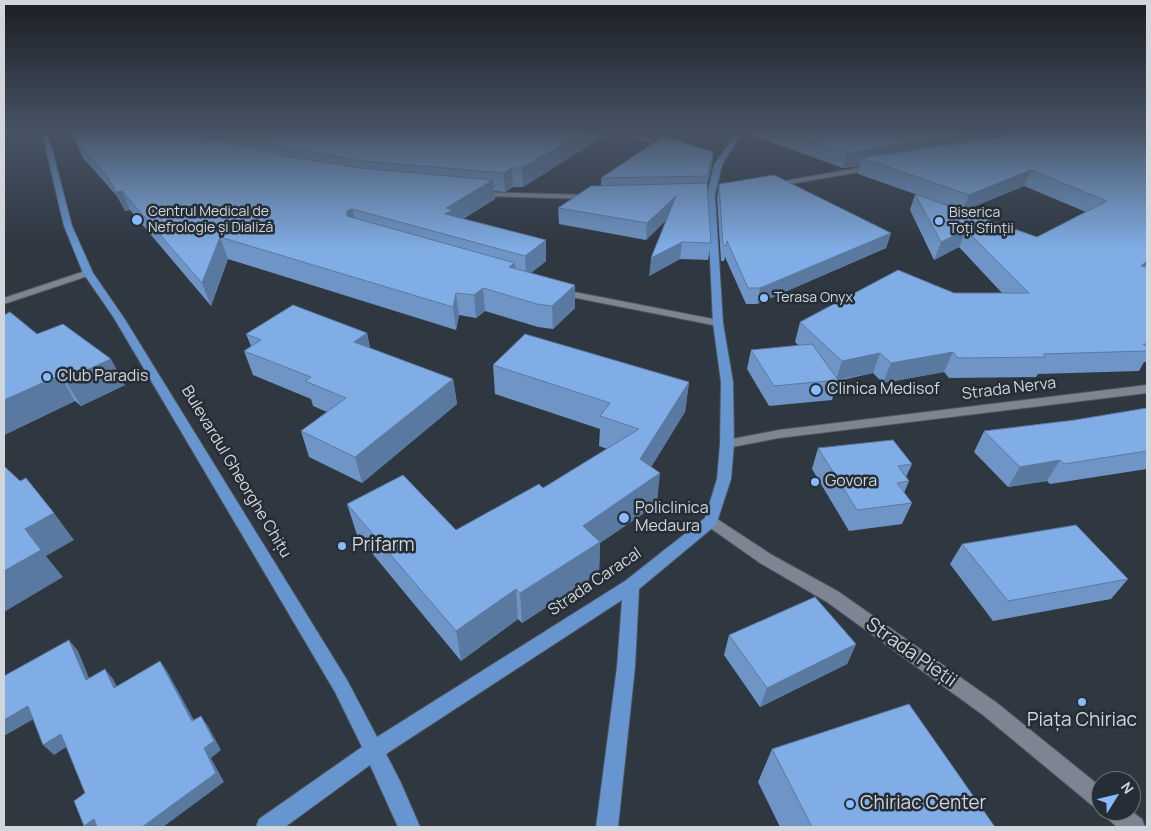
<!DOCTYPE html>
<meta charset="utf-8">
<style>
body{margin:0}
#map{position:relative;width:1151px;height:831px;overflow:hidden;background:#2f3741;font-family:Manrope,sans-serif}
canvas{display:block}
.frame{position:absolute;inset:0;border:5px solid #d1d6dc;pointer-events:none}
.north{position:absolute;left:1091px;top:771px;width:50px;height:50px;box-sizing:border-box;background:#252d36;border:1px solid #6a7178;border-radius:50%;rotate:54deg;font-size:14px;font-weight:700;line-height:20px;text-align:center;color:#d1d6dc}
.north::after{content:'';display:block;margin:auto;width:18px;height:22px;background:#87bbfb;clip-path:polygon(50% 0,100% 100%,50% 72%,0 100%)}
</style>
<div id="map">
<canvas width="1151" height="831"></canvas>
<div class="frame"></div>
<div class="north">N</div>
</div>
<script>
const g = document.querySelector('canvas').getContext('2d');
g.lineJoin = 'round';
function poly(rows) {
  const path = new Path2D();
  for (const r of rows) {
    path.moveTo(r[0], r[1]);
    for (let i = 2; i < r.length; i += 2) path.lineTo(r[i], r[i + 1]);
  }
  return path;
}
function stroke(path, color, width, dash) {
  g.strokeStyle = color;
  g.lineWidth = width;
  g.lineCap = dash ? 'butt' : 'round';
  g.setLineDash(dash || []);
  g.stroke(path);
}
function paint(path, color) {
  g.fillStyle = color;
  g.fill(path, 'evenodd');
}
function drawText(font, color, halo, rows, align = 'center') {
  g.font = font + ' Manrope,sans-serif';
  g.lineWidth = 5;
  g.setLineDash([]);
  g.textBaseline = 'middle';
  g.strokeStyle = halo;
  g.fillStyle = color;
  for (const [text, x, y, turn = 0] of rows) {
    g.save();
    g.translate(x, y);
    g.rotate((+turn || 0) * Math.PI / 180);
    g.textAlign = isNaN(turn) ? turn : align;
    if (halo) g.strokeText(text, 0, 0);
    g.fillText(text, 0, 0);
    g.restore();
  }
}
const minor = poly([
 [625,133,634,133,671,148,666,149,625,133],
 [874,165,877,165,877,169,773,187,769,185,773,183,874,165],
 [476,192,592,195,596,197,592,199,479,196,475,194,476,192],
 [88,270,91,271,91,275,4,304,4,298,88,270],
 [559,289,718,320,723,323,718,326,556,294,554,292,559,289],
 [1147,385,1147,393,779,438,727,448,722,447,720,444,722,441,727,440,779,430,1147,385],
 [711,515,772,555,839,592,997,703,1101,787,1101,810,1094,807,983,715,827,602,760,563,706,525,704,521,706,517,711,515],
 [1103,811,1131,811,1142,819,1145,827,1117,827,1107,818,1103,811]
]);
const major = poly([
 [42,133,48,133,72,226,93,273,124,318,347,680,377,737,625,581,705,518,717,479,720,444,721,382,713,323,707,195,714,165,736,133,742,133,722,165,715,195,723,323,733,382,734,444,731,479,716,525,639,589,635,667,618,827,596,827,617,667,622,600,386,754,401,783,420,827,398,827,370,765,285,827,256,827,259,819,362,747,335,692,114,318,83,273,64,226,42,133]
]);
const wall = poly([
 [71,133,609,133,523,187,513,187,505,192,494,191,495,199,463,219,546,240,546,261,531,273,575,308,553,329,538,327,485,311,476,318,459,315,456,330,228,259,211,306,130,210,125,211,117,196,83,158],
 [748,133,1147,133,1147,362,1144,362,1139,371,1038,374,1036,377,949,378,944,372,883,383,873,373,838,381,832,400,769,406,747,369,751,350,799,346,795,342,800,322,954,293,1002,293,959,247,934,260,910,210,915,194,858,174,860,166,843,168,748,134],
 [1024,186,1086,212,1037,237,963,211],
 [713,152,712,167,707,185,711,243,708,260,680,259,649,276,666,220,646,240,559,224,558,208,601,186,601,178],
 [719,184,891,233,886,248,757,304,746,304,725,257,724,261,721,261,717,198],
 [4,315,125,385,81,406,75,401,4,435],
 [367,333,370,348,453,379,457,404,362,483,309,457,301,431,327,412,313,406,311,399,253,375,244,351,251,346,246,334],
 [493,365,689,382,685,412,651,467,657,504,600,543,599,573,522,623,518,619,461,661,357,535,347,504,456,530,543,488,607,449,599,446,600,429,495,394],
 [1147,408,1147,469,1050,484,1047,481,1008,487,974,452,984,431,1075,420],
 [818,448,912,464,906,477,909,481,904,493,912,503,902,524,849,531,812,469],
 [962,544,1128,579,1111,599,993,621,950,564],
 [729,635,856,644,847,664,760,707,724,655],
 [772,749,995,827,780,827,758,782]
]);
const shadedWall = poly([
 [582,133,609,133,523,187,522,168],
 [972,133,1068,133,862,158,860,166,843,168,847,153],
 [713,152,712,167,706,191,708,176],
 [512,168,513,187,505,192,504,173],
 [1031,170,1024,186,963,211,969,195],
 [493,180,495,199,455,224,445,214,446,208],
 [122,191,130,210,125,211,116,192],
 [676,196,674,212,646,240,647,223],
 [352,209,357,229,347,216,347,211],
 [966,230,959,247,934,260,941,242],
 [891,233,886,248,757,304,760,288],
 [220,237,228,259,211,306,202,283],
 [546,240,546,261,526,277,525,256],
 [682,242,680,259,649,276,651,258],
 [1147,261,1147,271,1141,266],
 [515,263,516,285,509,267],
 [575,285,575,308,553,329,552,306],
 [483,288,485,311,476,318,474,295],
 [456,293,459,315,456,330,453,307],
 [367,333,372,358,354,342],
 [953,352,944,372,883,383,891,363],
 [880,353,873,373,836,380,842,361],
 [111,359,125,385,81,406,65,380],
 [60,375,75,401,4,435,4,400],
 [453,379,457,404,362,483,355,457],
 [689,382,685,412,638,488,660,473,657,504,600,543,599,573,522,623,520,593,583,526,640,459],
 [1060,460,1047,481,1008,487,1020,467],
 [54,513,74,540,46,556,63,577,4,612,4,571,25,529],
 [516,589,518,619,461,661,456,631],
 [69,640,78,651,94,690,86,680],
 [856,644,847,664,760,707,767,688],
 [160,661,167,671,200,731,192,721],
 [105,669,113,679,123,698,114,688],
 [28,706,39,716,4,736,4,720],
 [201,716,208,726,221,750,211,758,224,782,163,827,142,827,204,748],
 [61,734,71,744,54,755,43,745],
 [94,819,104,827,85,827,84,826]
]);
const building = poly([
 [72,133,193,133,285,156,361,168,493,180,446,208,453,210,445,214,546,240,525,256,352,209,347,211,347,216,515,263,509,267,575,285,552,306,537,304,483,288,474,295,456,293,453,307,220,237,202,283,122,191,116,192,108,177,75,140,72,133],
 [222,133,582,133,522,168,512,168,504,173,362,161,286,148,222,133],
 [787,133,972,133,847,153,787,133],
 [1021,133,1147,133,1147,261,1141,266,1147,267,1147,344,1143,344,1147,347,1147,351,1043,354,1046,357,958,358,953,352,891,363,880,353,842,361,800,322,898,270,954,293,1029,293,966,230,941,242,915,194,1037,237,1107,201,1031,170,969,195,862,158,1021,133],
 [664,136,713,152,708,176,601,178,664,136],
 [774,175,891,233,760,288,748,288,727,241,726,246,723,245,719,184,774,175],
 [707,183,711,243,682,242,651,258,676,196,647,223,558,208,591,186,707,183],
 [293,305,367,333,354,342,453,379,355,457,301,431,346,398,305,381,311,377,244,351,261,340,246,334,293,305],
 [10,312,37,334,63,324,111,359,65,380,60,375,4,400,4,315,10,312],
 [525,334,689,382,640,459,660,473,583,526,600,542,520,593,516,589,456,631,347,504,403,475,456,530,539,484,543,488,639,429,600,416,610,403,493,365,525,334],
 [812,344,838,380,774,386,751,350,812,344],
 [1147,408,1147,451,1064,464,1060,460,1020,467,984,431,1075,420,1147,408],
 [893,440,912,464,898,466,909,481,897,483,912,503,857,510,818,448,893,440],
 [4,466,20,481,26,478,54,513,25,529,41,550,4,571,4,466],
 [1076,525,1128,579,1008,601,962,544,1076,525],
 [815,597,856,644,767,688,729,635,815,597],
 [69,640,86,680,105,669,114,688,160,661,192,721,201,716,214,741,204,748,216,773,142,827,97,827,94,819,84,826,74,801,85,793,61,734,43,745,28,706,4,720,4,676,69,640],
 [909,704,995,827,812,827,772,749,909,704]
]);
const markers = [
 [137,220,6,"#87bbfb"],
 [939,221,5,"#87bbfb"],
 [764,298,5,"#87bbfb"],
 [47,377,5,"#87bbfb"],
 [816,390,6,"#87bbfb"],
 [815,482,5,"#87bbfb"],
 [624,518,6,"#87bbfb"],
 [342,546,5,"#87bbfb"],
 [1082,702,5,"#87bbfb"],
 [850,804,5,"#87bbfb"]
];
const farPoinames = [
 ["Centrul Medical de",148,212],
 ["Nefrologie și Dializă",148,228],
 ["Biserica",949,213],
 ["Toți Sfinții",949,229],
 ["Terasa Onyx",774,298]
];
const poiNames = [
 ["Club Paradis",57,377],
 ["Clinica Medisof",827,390],
 ["Govora",825,482],
 ["Policlinica",635,509],
 ["Medaura",635,527]
];
const streetNames = [
 ["Strada Nerva",1009,389,-7],
 ["Bulevardul Gheorghe Chițu",236,472,59],
 ["Strada Caracal",595,582,-34]
];
const nearPoinames = [
 ["Prifarm",352,546],
 ["Piața Chiriac",1082,721,"center"],
 ["Chiriac Center",860,804]
];
const nearStreetnames = [
 ["Strada Pieții",911,653,35]
];
stroke(minor, '#4f555d', 2);
stroke(major, '#4f555d', 2);
paint(minor, '#7c8591');
paint(major, '#6695d0');
paint(wall, '#6e95c5');
paint(shadedWall, '#5a79a0');
paint(building, '#80ade5');
stroke(building, '#5a79a0', 1);
const sky = g.createLinearGradient(0, 0, 0, 249);
sky.addColorStop(0, '#1a1e24');
sky.addColorStop(0.53, '#475365');
sky.addColorStop(1, '#47536500');
g.fillStyle = sky;
g.fillRect(0, 0, 1151, 249);
for (const [x, y, r, color] of markers) {
  const dot = new Path2D();
  dot.arc(x, y, r, 0, 2 * Math.PI);
  g.fillStyle = color;
  g.fill(dot);
  stroke(dot, '#252d36', 2);
}
drawText('14px', '#d1d6dc', '#252d36', farPoinames, 'left');
drawText('16px', '#d1d6dc', '#252d36', poiNames, 'left');
drawText('16px', '#d1d6dc', '#252d36', streetNames);
drawText('19px', '#d1d6dc', '#252d36', nearPoinames, 'left');
drawText('19px', '#d1d6dc', '#252d36', nearStreetnames);
</script>
